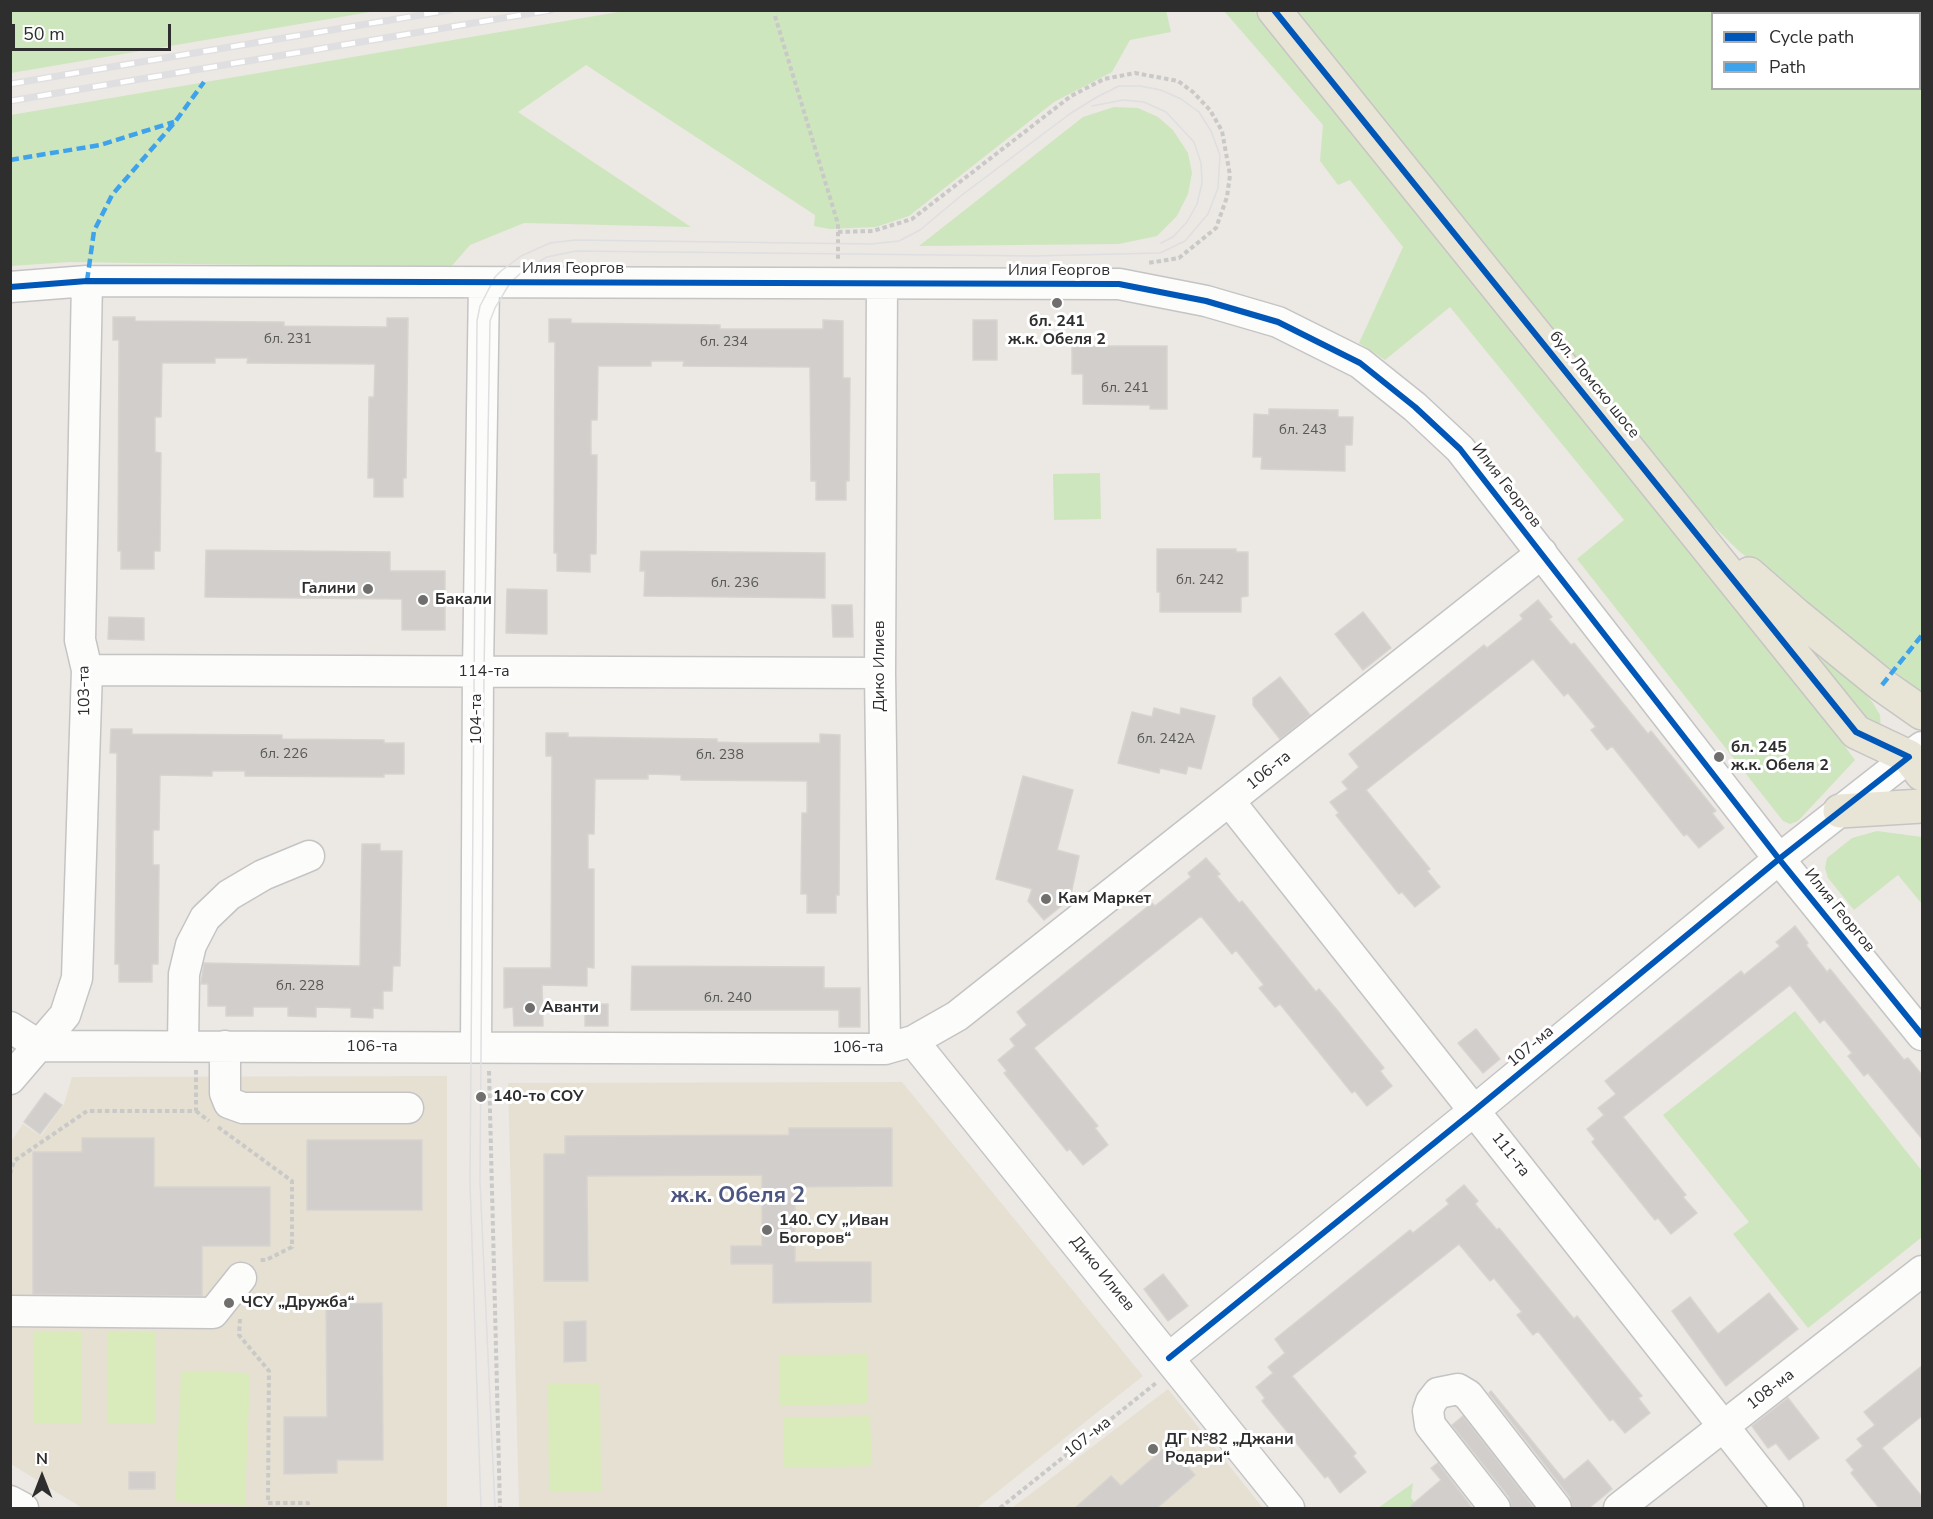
<!DOCTYPE html>
<meta charset="utf-8">
<style>
body{margin:0}
#map{position:relative;width:1933px;height:1519px;overflow:hidden;background:#ece8e4;font-family:"Nunito Sans",sans-serif}
canvas{display:block}
.frame{position:absolute;inset:0;border:12px solid #2e2e2e;pointer-events:none}
.legend{position:absolute;left:1711px;top:12px;width:210px;height:78px;box-sizing:border-box;background:#fff;border:2px solid #ababab;margin:0;padding:8px 10px;list-style:none;font-size:18px;color:#2e2e2e}
.legend li{display:flex;align-items:center;gap:12px;height:30px}
.legend b{width:30px;border:2px solid #ababab}
.north{position:absolute;left:12px;top:1447px;width:60px;height:60px;-webkit-text-stroke:4px #fff;paint-order:stroke;rotate:0deg;font-size:16px;font-weight:700;line-height:24px;text-align:center;color:#2e2e2e}
.north::after{content:'';display:block;margin:auto;width:21px;height:27px;background:#2e2e2e;clip-path:polygon(50% 0,100% 100%,50% 72%,0 100%)}
.scale{position:absolute;left:12px;top:24px;width:159px;height:27px;box-sizing:border-box;border:3px solid #2e2e2e;border-top:0;padding-left:8px;font-size:18px;line-height:21px;white-space:nowrap;color:#2e2e2e;-webkit-text-stroke:4px #fff;paint-order:stroke}
</style>
<div id="map">
<canvas width="1933" height="1519"></canvas>
<div class="frame"></div>
<ul class="legend">
<li><b style="height:8px;background:#0057b8"></b>Cycle path</li>
<li><b style="height:8px;background:#3ea3eb"></b>Path</li>
</ul>
<div class="north">N</div>
<div class="scale">50 m</div>
</div>
<script>
const g = document.querySelector('canvas').getContext('2d');
g.lineJoin = 'round';
function paint(path, color) {
  g.fillStyle = color;
  g.fill(path, 'evenodd');
}
function poly(rows) {
  const path = new Path2D();
  for (const r of rows) {
    path.moveTo(r[0], r[1]);
    for (let i = 2; i < r.length; i += 2) path.lineTo(r[i], r[i + 1]);
  }
  return path;
}
function stroke(path, color, width, dash) {
  g.strokeStyle = color;
  g.lineWidth = width;
  g.lineCap = dash ? 'butt' : 'round';
  g.setLineDash(dash || []);
  g.stroke(path);
}
function drawText(font, color, halo, rows, align = 'center') {
  g.font = font + ' "Nunito Sans",sans-serif';
  g.lineWidth = 6;
  g.setLineDash([]);
  g.textBaseline = 'middle';
  g.strokeStyle = halo;
  g.fillStyle = color;
  for (const [text, x, y, turn = 0] of rows) {
    g.save();
    g.translate(x, y);
    g.rotate((+turn || 0) * Math.PI / 180);
    g.textAlign = isNaN(turn) ? turn : align;
    if (halo) g.strokeText(text, 0, 0);
    g.fillText(text, 0, 0);
    g.restore();
  }
}
const education = poly([
 [447,1076,447,1508,82,1508,11,1464,10,1143,23,1124,41,1136,64,1104,72,1077],
 [902,1082,1143,1376,977,1508,519,1508,508,1083],
 [1168,1389,1263,1508,1012,1508]
]);
const green = poly([
 [11,10,376,10,376,11,11,73],
 [1166,10,1171,32,1130,40,1112,72,1054,102,909,216,876,227,830,229,814,226,815,215,586,65,518,112,691,227,524,223,470,245,450,268,70,262,11,266,11,115,624,11],
 [1224,11,1254,11,1770,644,1855,760,1798,821,1790,824,1783,821,1577,559,1624,520,1450,307,1385,360,1359,343,1403,247,1350,180,1338,185,1320,161,1323,125],
 [1295,11,1922,11,1922,693,1740,552,1706,519],
 [1712,14,1920,14,1920,88,1712,88],
 [1114,107,1138,108,1158,117,1173,130,1188,153,1192,173,1188,194,1177,216,1157,236,1119,244,919,246,1083,117],
 [1100,473,1101,519,1054,520,1053,474],
 [1803,646,1858,685,1873,703,1880,715,1881,730,1867,724],
 [1877,831,1922,837,1922,904,1898,875,1854,910,1828,878,1825,868,1827,858,1852,838],
 [1795,1011,1922,1171,1922,1237,1808,1328,1733,1234,1749,1222,1663,1115],
 [1413,1483,1411,1498,1419,1508,1378,1508]
]);
const pitch = poly([
 [34,1331,81,1332,81,1423,34,1423],
 [107,1331,155,1332,155,1423,107,1423],
 [867,1354,868,1404,780,1406,779,1356],
 [181,1371,250,1373,245,1505,175,1502],
 [548,1384,600,1384,601,1491,549,1491],
 [870,1416,872,1466,784,1468,783,1418]
]);
const building = poly([
 [113,317,135,317,135,321,284,322,284,326,387,327,387,318,408,318,406,478,403,478,403,497,374,497,374,478,368,478,369,397,374,397,375,364,247,363,248,358,215,358,215,363,162,363,161,417,155,417,155,452,161,453,160,551,154,551,154,569,121,569,121,551,118,551,119,340,113,340,113,317],
 [549,319,571,319,571,323,720,325,720,329,823,329,823,320,843,321,843,378,850,378,849,481,846,481,846,500,816,500,816,481,811,481,810,367,683,366,684,361,651,361,651,366,598,366,597,420,591,420,591,455,597,455,596,554,590,554,590,572,557,571,557,553,554,553,555,342,549,342,549,319],
 [973,320,997,320,997,360,973,360,973,320],
 [1072,346,1167,346,1167,409,1150,409,1150,405,1083,404,1083,374,1072,374,1072,346],
 [1269,409,1338,410,1338,417,1353,417,1352,445,1345,445,1345,471,1261,469,1262,457,1253,457,1254,414,1269,415,1269,409],
 [1157,549,1236,549,1236,552,1248,552,1248,596,1241,597,1241,612,1160,612,1160,592,1157,592,1157,549],
 [206,550,390,552,390,571,445,571,445,630,402,630,402,599,205,597,206,550],
 [641,551,825,553,825,598,644,596,645,571,640,571,641,551],
 [507,589,547,590,547,634,506,633,507,589],
 [1538,600,1552,617,1549,619,1571,645,1574,643,1648,734,1651,731,1669,753,1716,811,1712,813,1724,828,1699,848,1687,834,1684,836,1612,746,1607,750,1591,730,1596,727,1568,693,1564,696,1533,659,1366,790,1430,869,1427,871,1440,887,1415,907,1402,892,1399,894,1336,815,1339,813,1330,802,1348,789,1342,782,1359,767,1349,754,1484,645,1487,648,1523,619,1520,615,1538,600],
 [832,605,852,605,853,637,833,637,832,605],
 [1363,612,1391,648,1363,670,1335,634,1363,612],
 [109,617,144,618,144,640,108,639,109,617],
 [1280,677,1310,715,1280,739,1253,705,1253,698,1280,677],
 [1154,708,1180,715,1181,708,1215,716,1201,769,1188,766,1186,774,1160,768,1159,773,1118,763,1132,712,1152,717,1154,708],
 [111,729,132,729,132,734,282,735,282,739,384,740,384,743,404,743,404,774,384,774,384,777,245,776,245,771,212,771,212,776,160,775,159,830,153,830,153,865,159,865,158,964,152,964,152,982,119,982,119,964,115,964,117,753,110,753,111,729],
 [546,733,568,733,568,737,717,739,717,742,744,743,820,743,820,734,840,735,839,895,836,895,836,913,807,913,807,894,801,894,802,813,807,813,807,781,681,780,681,775,648,774,648,779,595,779,594,834,588,834,588,869,594,869,594,968,587,967,587,986,542,985,543,1026,514,1026,513,1007,504,1008,504,968,551,968,552,756,546,756,546,733],
 [1023,776,1073,790,1057,850,1079,856,1070,899,1044,920,1028,901,1032,889,996,879,1023,776],
 [362,844,380,844,380,851,402,851,400,966,393,966,392,991,383,991,383,1009,373,1008,373,1018,351,1017,351,1008,316,1007,316,1017,288,1016,288,1007,253,1007,253,1016,226,1016,226,1006,208,1006,208,984,201,984,204,963,360,966,362,844],
 [1206,858,1220,874,1217,876,1239,903,1242,901,1316,992,1319,989,1337,1010,1384,1068,1380,1071,1392,1086,1367,1106,1355,1091,1352,1093,1280,1004,1275,1007,1259,988,1264,985,1236,950,1232,954,1201,916,1034,1048,1098,1126,1095,1128,1108,1145,1083,1165,1070,1149,1067,1151,1004,1073,1007,1071,998,1060,1015,1046,1010,1039,1027,1025,1017,1012,1152,903,1155,906,1191,877,1188,873,1206,858],
 [1795,926,1808,943,1806,945,1827,972,1830,969,1904,1060,1908,1058,1923,1076,1923,1140,1868,1073,1864,1076,1848,1056,1852,1053,1824,1019,1820,1023,1790,985,1623,1117,1686,1195,1683,1197,1697,1213,1671,1234,1658,1218,1655,1220,1592,1142,1595,1139,1587,1129,1604,1115,1598,1108,1616,1094,1605,1081,1741,971,1744,975,1780,946,1776,942,1795,926],
 [632,966,824,967,824,988,860,988,860,1027,839,1027,839,1010,631,1010,632,966],
 [585,1004,608,1004,608,1026,585,1026,585,1004],
 [1476,1029,1500,1059,1483,1073,1458,1043,1476,1029],
 [45,1093,62,1105,40,1134,24,1122,45,1093],
 [789,1128,892,1128,892,1186,795,1187,795,1262,871,1262,871,1302,773,1303,773,1264,731,1264,731,1246,762,1246,762,1175,587,1176,588,1281,544,1281,544,1154,565,1154,565,1136,789,1135,789,1128],
 [82,1138,154,1138,154,1187,270,1187,270,1246,202,1246,202,1296,33,1294,33,1152,82,1152,82,1138],
 [307,1140,422,1140,422,1210,307,1210,307,1140],
 [1464,1185,1478,1201,1475,1204,1497,1230,1499,1228,1574,1319,1577,1316,1642,1396,1638,1398,1650,1413,1625,1433,1613,1419,1610,1421,1538,1331,1533,1335,1517,1315,1522,1312,1494,1278,1490,1281,1459,1244,1292,1376,1356,1453,1353,1456,1366,1472,1340,1493,1328,1476,1325,1478,1262,1401,1265,1398,1256,1387,1273,1373,1268,1367,1285,1353,1275,1339,1410,1230,1413,1233,1449,1204,1446,1200,1464,1185],
 [1163,1274,1188,1306,1168,1321,1144,1289,1163,1274],
 [1769,1293,1798,1329,1726,1386,1672,1311,1690,1297,1718,1334,1769,1293],
 [382,1303,383,1460,337,1460,337,1473,284,1474,284,1417,327,1417,326,1304,382,1303],
 [586,1321,586,1361,564,1362,564,1322,586,1321],
 [1923,1365,1923,1415,1882,1448,1923,1498,1923,1509,1880,1509,1851,1473,1854,1470,1846,1460,1863,1446,1857,1439,1875,1425,1864,1412,1923,1365],
 [1491,1391,1564,1480,1588,1460,1612,1489,1588,1509,1573,1509,1570,1497,1489,1393,1491,1391],
 [1788,1398,1819,1438,1789,1460,1776,1443,1768,1448,1752,1426,1788,1398],
 [1463,1416,1535,1509,1512,1509,1509,1497,1452,1425,1463,1416],
 [1168,1445,1195,1475,1156,1509,1074,1509,1111,1476,1121,1486,1168,1445],
 [1438,1463,1473,1509,1407,1509,1441,1480,1431,1468,1438,1463],
 [129,1472,155,1472,155,1489,129,1489,129,1472]
]);
const path = poly([
 [775,16,838,224,838,259],
 [838,232,873,231,912,219,1071,96,1104,79,1135,73,1178,81,1193,92,1210,110,1222,131,1230,175,1227,197,1216,228,1179,258,1148,263],
 [489,1071,500,1508],
 [196,1111,209,1121],
 [218,1127,292,1181,292,1247,266,1260,259,1260],
 [10,1174,14,1161,87,1111,196,1111,196,1070],
 [240,1319,239,1335,269,1371,268,1503,308,1503,308,1508],
 [1000,1508,1156,1383]
]);
const minor = poly([
 [882,284,880,673,885,1049],
 [10,287,87,281,1119,284,1206,301,1278,322,1360,363,1415,407,1460,449,1779,859,1922,1035],
 [87,670,880,673],
 [1230,802,1788,1508],
 [10,1027,40,1046,885,1049,913,1041,957,1016,1542,553],
 [913,1041,1289,1508],
 [183,1046,184,974,191,945,205,918,229,895,263,875,309,856],
 [225,1046,225,1093,229,1103,243,1108,408,1108],
 [476,1047,478,672,484,283],
 [10,1079,65,1015,77,978,87,670,80,640,87,281],
 [10,1311,213,1313,241,1278],
 [1169,1358,1475,1110,1779,859,1922,747],
 [10,1501,23,1508],
 [1495,1508,1430,1425,1428,1411,1431,1402,1438,1393,1458,1389,1468,1395,1556,1508],
 [1619,1508,1922,1271]
]);
const major = poly([
 [1274,10,1856,732,1909,757,1922,774],
 [1749,574,1796,615,1882,685,1922,713],
 [1840,811,1922,806]
]);
const tram = poly([
 [1092,106,1123,100,1144,102,1166,112,1194,142,1201,163,1202,183,1197,204,1187,222,1173,237,1161,243],
 [481,1508,470,1183,477,321,480,306,495,277,501,271,521,256,550,243,575,240,871,244,899,241,920,230,962,195,1071,113,1097,97,1119,86,1140,86,1161,90,1181,99,1199,112,1211,131,1220,155,1218,188,1208,214,1185,241,1160,253,1035,256,576,251,547,257,523,271,510,283,495,308,490,321,484,672,480,1181,495,1508]
]);
const rail = poly([
 [10,84,450,10],
 [10,101,551,10]
]);
const quiet = poly([
 [10,160,100,145,174,122],
 [87,281,94,231,112,195,175,122,204,82],
 [1882,685,1922,635]
]);
const cycleway = poly([
 [10,287,87,281,1119,284,1206,301,1278,322,1360,363,1415,407,1460,449,1779,859,1922,1035],
 [1169,1358,1475,1110,1779,859,1909,757,1856,732,1274,10]
]);
const markers = [
 [1057,303,6,"#706f6e"],
 [368,589,6,"#706f6e"],
 [423,600,6,"#706f6e"],
 [1719,757,6,"#706f6e"],
 [1046,899,6,"#706f6e"],
 [530,1008,6,"#706f6e"],
 [481,1097,6,"#706f6e"],
 [767,1230,6,"#706f6e"],
 [229,1303,6,"#706f6e"],
 [1153,1449,6,"#706f6e"]
];
const numberNames = [
 ["бл. 231",288,340],
 ["бл. 234",724,343],
 ["бл. 241",1125,389],
 ["бл. 243",1303,431],
 ["бл. 242",1200,581],
 ["бл. 236",735,584],
 ["бл. 242А",1166,740],
 ["бл. 226",284,755],
 ["бл. 238",720,756],
 ["бл. 228",300,987],
 ["бл. 240",728,999]
];
const streetNames = [
 ["Илия Георгов",573,269],
 ["Илия Георгов",1059,271],
 ["бул. Ломско шосе",1594,385,51],
 ["Илия Георгов",1506,486,52],
 ["Дико Илиев",880,666,-90],
 ["114-та",484,672],
 ["103-та",85,691,-91],
 ["104-та",477,719,-90],
 ["106-та",1269,771,-39],
 ["Илия Георгов",1839,911,51],
 ["106-та",372,1047],
 ["107-ма",1531,1047,-40],
 ["106-та",858,1048,-1],
 ["111-та",1510,1155,52],
 ["Дико Илиев",1102,1274,51],
 ["108-ма",1771,1390,-38],
 ["107-ма",1088,1438,-39]
];
const poiNames = [
 ["бл. 241",1057,322,"center"],
 ["ж.к. Обеля 2",1057,340,"center"],
 ["Галини",356,589,"right"],
 ["Бакали",435,600],
 ["бл. 245",1731,748],
 ["ж.к. Обеля 2",1731,766],
 ["Кам Маркет",1058,899],
 ["Аванти",542,1008],
 ["140-то СОУ",493,1097],
 ["140. СУ „Иван",779,1221],
 ["Богоров“",779,1239],
 ["ЧСУ „Дружба“",241,1303],
 ["ДГ №82 „Джани",1165,1440],
 ["Родари“",1165,1458]
];
const districtNames = [
 ["ж.к. Обеля 2",738,1197]
];
paint(education, '#e6e0d3');
paint(green, '#cee6be');
paint(pitch, '#d9eabb');
paint(building, '#d1cecb');
stroke(building, '#d7d4d0', 1.5);
stroke(minor, '#c5c4c5', 33);
stroke(major, '#c6c5c4', 36);
stroke(path, '#c9c9c8', 4, [4.5, 3]);
stroke(minor, '#fcfcfb', 30);
stroke(major, '#e8e4d6', 33);
stroke(tram, '#dfdfe1', 1.5);
stroke(rail, '#dfdfe1', 7);
stroke(rail, '#fff', 4.5, [14]);
stroke(quiet, '#3ea3eb', 4.5, [9, 4.5]);
stroke(cycleway, '#0057b8', 6);
for (const [x, y, r, color] of markers) {
  const dot = new Path2D();
  dot.arc(x, y, r, 0, 2 * Math.PI);
  g.fillStyle = color;
  g.fill(dot);
  stroke(dot, '#fff', 2);
}
drawText('14px', '#585857', null, numberNames);
drawText('16px', '#2e2e2e', '#fff', streetNames);
drawText('bold 16px', '#2e2e2e', '#fff', poiNames, 'left');
drawText('bold 22px', '#4d5680', '#fff', districtNames);
</script>
